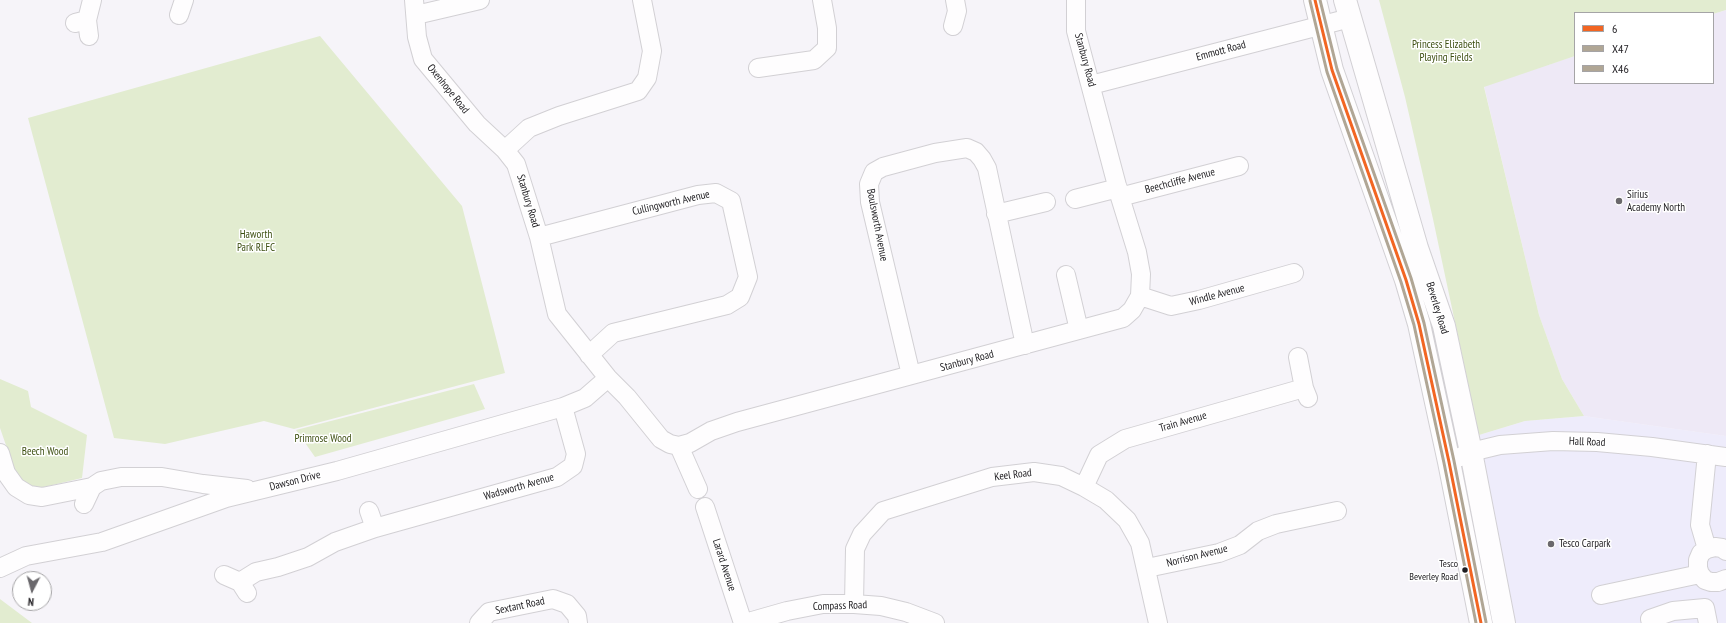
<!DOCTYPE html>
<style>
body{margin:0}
#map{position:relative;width:1726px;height:623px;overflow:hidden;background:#f6f4f9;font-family:"PT Sans Narrow",sans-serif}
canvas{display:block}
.legend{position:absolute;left:1574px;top:12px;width:140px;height:72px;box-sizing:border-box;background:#fff;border:1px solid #a5a4a6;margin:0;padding:5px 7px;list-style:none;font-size:12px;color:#1e1c20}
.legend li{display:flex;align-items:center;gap:8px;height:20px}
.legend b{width:20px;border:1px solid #a5a4a6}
.north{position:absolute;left:12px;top:571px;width:40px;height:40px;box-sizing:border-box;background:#fff;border:1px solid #a5a4a6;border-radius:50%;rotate:186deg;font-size:11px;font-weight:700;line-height:16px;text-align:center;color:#1e1c20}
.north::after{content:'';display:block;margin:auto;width:14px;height:18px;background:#6a686c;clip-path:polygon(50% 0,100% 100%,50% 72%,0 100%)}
</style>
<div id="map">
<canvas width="1726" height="623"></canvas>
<ul class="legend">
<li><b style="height:5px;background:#f26522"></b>6</li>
<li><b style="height:5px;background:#b0a695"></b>X47</li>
<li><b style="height:5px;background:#b0a695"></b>X46</li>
</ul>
<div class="north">N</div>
</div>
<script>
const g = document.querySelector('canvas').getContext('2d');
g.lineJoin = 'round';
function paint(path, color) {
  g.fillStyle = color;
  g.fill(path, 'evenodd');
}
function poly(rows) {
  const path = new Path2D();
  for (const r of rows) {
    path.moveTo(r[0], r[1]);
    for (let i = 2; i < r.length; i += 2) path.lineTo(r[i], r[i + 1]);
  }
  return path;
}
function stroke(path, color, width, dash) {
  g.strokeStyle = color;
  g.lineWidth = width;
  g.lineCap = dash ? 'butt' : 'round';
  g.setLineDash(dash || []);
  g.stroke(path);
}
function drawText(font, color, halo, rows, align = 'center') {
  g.font = font + ' "PT Sans Narrow",sans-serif';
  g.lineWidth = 3;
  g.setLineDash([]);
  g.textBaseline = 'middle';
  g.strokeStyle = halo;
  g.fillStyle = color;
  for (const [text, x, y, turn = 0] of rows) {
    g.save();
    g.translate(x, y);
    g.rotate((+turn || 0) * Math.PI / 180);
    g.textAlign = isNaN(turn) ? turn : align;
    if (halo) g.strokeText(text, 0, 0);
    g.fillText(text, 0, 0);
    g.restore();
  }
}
const commercial = poly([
 [1584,416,1726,436,1726,623,1515,623,1479,435,1525,421]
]);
const built = poly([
 [1726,10,1726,436,1584,416,1562,379,1539,315,1484,86,1575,56,1575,83,1713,83,1713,14]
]);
const green = poly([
 [1379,0,1726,0,1726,10,1713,14,1575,13,1575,56,1484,87,1539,315,1562,379,1584,416,1525,421,1479,435,1433,219,1405,97],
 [320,36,462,206,505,373,294,429,264,421,165,444,114,438,28,118],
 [0,379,28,391,31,407,87,435,82,478,40,488,28,486,17,477,0,428],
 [474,384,485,409,315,457,296,430],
 [0,599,32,623,0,623]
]);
const minor = poly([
 [414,0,417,37,423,59,477,124,505,150],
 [642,0,652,51,647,78,638,91,559,116,529,128,505,150,516,164,539,237,557,314,608,378,627,397,661,439,670,444,679,446,690,443,711,431,737,422,1123,318,1132,310,1140,296,1141,274,1137,252,1120,197,1076,31,1076,0],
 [179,15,184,0],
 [416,15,480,0],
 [87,20,92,0],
 [75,23,87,20,89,36],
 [953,26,957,11,955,0],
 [758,68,814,60,827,48,827,28,822,0],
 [1091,85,1350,18],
 [1120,197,1239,166],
 [1075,199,1118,188],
 [996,214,1046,202],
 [539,237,698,195,716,193,731,201,748,277,740,297,727,305,613,333,589,355],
 [1066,275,1079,330],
 [1140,296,1171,306,1199,300,1294,273],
 [1298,357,1304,388,1308,398],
 [911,375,870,202,869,184,874,172,883,167,935,153,967,148,976,152,982,159,987,168,1025,345],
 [679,446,698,489],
 [0,453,6,473,16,487,29,495,42,497,92,487],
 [1707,454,1700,525,1707,549],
 [1460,457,1471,452,1500,445,1553,441,1597,442,1652,447,1726,457],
 [1084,487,1099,455,1125,439,1304,388],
 [84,504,92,487,101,481,121,477,162,477,203,484,247,489],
 [705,507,743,623],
 [369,511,375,528],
 [1726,551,1722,548,1715,547,1707,549,1701,553,1698,560,1698,568,1700,574,1705,580,1711,582,1718,582,1726,579],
 [0,568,26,556,102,542,226,498,337,471,563,407],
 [1147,568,1219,553,1240,545,1258,531,1276,524,1337,511],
 [224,575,240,582,247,593],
 [240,582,256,572,278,567,308,557,335,542,375,528,557,477,573,466,576,454,563,407,585,398,608,378],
 [1601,595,1700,574],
 [854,604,855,549,862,534,883,511,992,477,1034,472,1061,476,1084,487,1106,500,1127,520,1140,543,1158,623],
 [479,623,489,612,553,599,567,604,577,616,578,623],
 [745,623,787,611,823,604,854,604,881,606,906,612,935,623],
 [1651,623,1650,619,1673,611,1705,608,1708,623]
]);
const major = poly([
 [1315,0,1332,70,1406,280,1419,324,1449,462,1481,623],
 [1345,0,1417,248,1444,326,1471,452,1504,623]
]);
const bus1 = poly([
 [1315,0,1332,70,1406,280,1419,324,1449,462,1481,623]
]);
const bus2 = poly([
 [1310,1,1327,72,1401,282,1414,325,1444,463,1476,623]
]);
const bus3 = poly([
 [1320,0,1337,69,1411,278,1424,323,1454,461,1486,622]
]);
const markers = [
 [1619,201,4,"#6a686c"],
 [1551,544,4,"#6a686c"],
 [1465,570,3.5,"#1e1c20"]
];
const busNames = [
 ["Tesco",1458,564],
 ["Beverley Road",1458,577]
];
const parkNames = [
 ["Princess Elizabeth",1446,45],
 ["Playing Fields",1446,58],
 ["Haworth",256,235],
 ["Park RLFC",256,248],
 ["Primrose Wood",323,439],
 ["Beech Wood",45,452]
];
const streetNames = [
 ["Emmott Road",1221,51,-15],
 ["Stanbury Road",1085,60,75],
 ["Oxenhope Road",448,89,51],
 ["Beechcliffe Avenue",1180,181,-15],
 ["Stanbury Road",528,201,73],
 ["Cullingworth Avenue",671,203,-13],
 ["Boulsworth Avenue",877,225,79],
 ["Windle Avenue",1217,295,-15],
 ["Beverley Road",1437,308,73],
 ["Stanbury Road",967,361,-15],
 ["Train Avenue",1183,422,-16],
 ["Hall Road",1587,442,2],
 ["Keel Road",1013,475,-7],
 ["Dawson Drive",295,481,-14],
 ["Wadsworth Avenue",519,487,-16],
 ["Norrison Avenue",1197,556,-14],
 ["Larard Avenue",724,565,72],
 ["Sextant Road",520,606,-12],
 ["Compass Road",840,606,-2]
];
const poiNames = [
 ["Sirius",1627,195],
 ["Academy North",1627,208],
 ["Tesco Carpark",1559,544]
];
paint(commercial, '#eeecfb');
paint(built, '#eee9f6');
paint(green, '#e2ecd0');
stroke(minor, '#d2d0d4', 20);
stroke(major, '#d2d0d4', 24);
stroke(minor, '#fefdfe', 18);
stroke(major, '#fefdfe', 22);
stroke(bus1, '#f26522', 3);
stroke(bus2, '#b0a695', 3);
stroke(bus3, '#b0a695', 3);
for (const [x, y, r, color] of markers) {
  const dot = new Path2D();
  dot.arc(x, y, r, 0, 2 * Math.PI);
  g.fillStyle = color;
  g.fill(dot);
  stroke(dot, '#fff', 1.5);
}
drawText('10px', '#1e1c20', '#fff', busNames, 'right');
drawText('11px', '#3d4f11', '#fff', parkNames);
drawText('11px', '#1e1c20', '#fff', streetNames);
drawText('11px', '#1e1c20', '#fff', poiNames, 'left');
</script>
